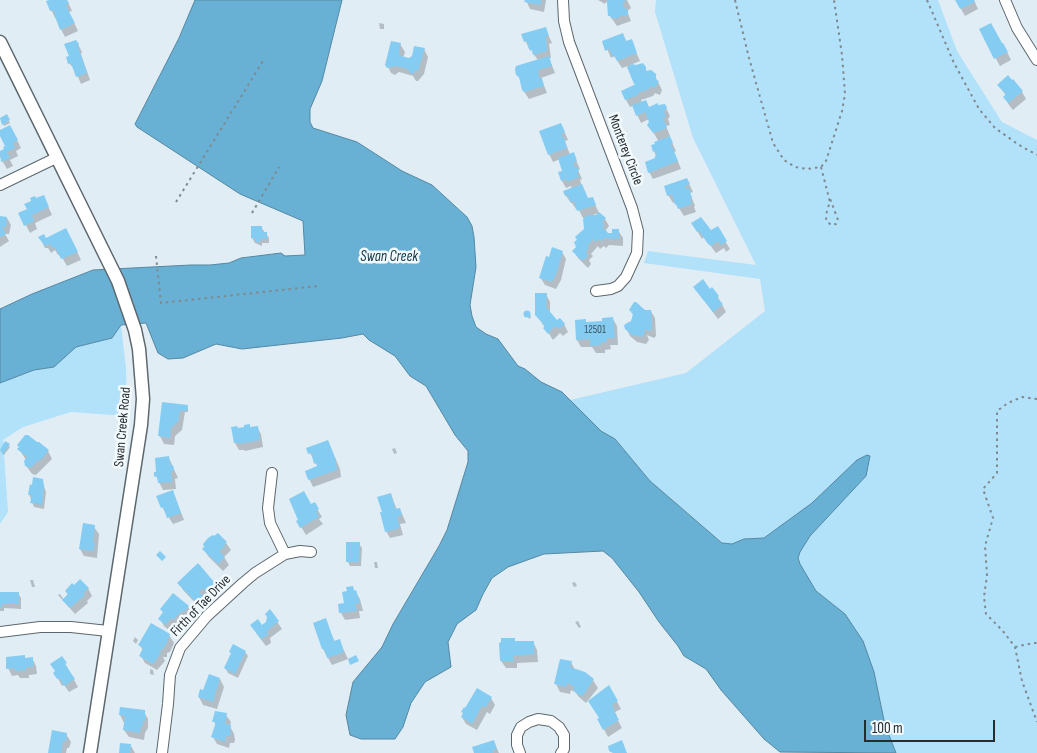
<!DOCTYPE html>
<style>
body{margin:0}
#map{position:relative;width:1037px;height:753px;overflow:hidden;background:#e1edf4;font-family:"Sofia Sans Condensed",sans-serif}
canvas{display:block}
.scale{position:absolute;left:864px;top:720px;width:131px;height:22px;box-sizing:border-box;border:2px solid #272c2e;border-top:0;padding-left:6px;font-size:15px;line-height:18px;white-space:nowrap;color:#272c2e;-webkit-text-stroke:4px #f2fafe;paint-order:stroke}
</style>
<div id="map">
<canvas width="1037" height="753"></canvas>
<div class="scale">100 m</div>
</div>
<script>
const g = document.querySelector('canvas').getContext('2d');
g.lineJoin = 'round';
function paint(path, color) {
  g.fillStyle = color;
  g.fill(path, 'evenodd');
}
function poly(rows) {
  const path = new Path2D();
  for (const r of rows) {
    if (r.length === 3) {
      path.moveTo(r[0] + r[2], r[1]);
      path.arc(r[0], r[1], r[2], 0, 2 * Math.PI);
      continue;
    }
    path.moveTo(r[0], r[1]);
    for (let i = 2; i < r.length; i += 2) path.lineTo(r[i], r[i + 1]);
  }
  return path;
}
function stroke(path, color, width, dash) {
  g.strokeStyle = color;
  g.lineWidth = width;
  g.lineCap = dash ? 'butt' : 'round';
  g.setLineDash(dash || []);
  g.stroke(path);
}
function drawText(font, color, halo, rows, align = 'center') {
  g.font = font + ' "Sofia Sans Condensed",sans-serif';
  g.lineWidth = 5;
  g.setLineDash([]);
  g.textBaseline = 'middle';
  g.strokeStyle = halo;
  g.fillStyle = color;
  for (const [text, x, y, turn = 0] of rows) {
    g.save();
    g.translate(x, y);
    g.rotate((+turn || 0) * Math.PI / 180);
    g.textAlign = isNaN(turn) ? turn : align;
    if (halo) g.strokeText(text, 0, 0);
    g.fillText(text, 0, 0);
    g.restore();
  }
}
const green = poly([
 [656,0,938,0,957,51,1002,122,1037,140,1037,753,896,753,885,725,874,672,863,641,845,614,816,591,800,564,798,558,800,552,810,536,866,476,812,503,764,538,744,539,732,544,723,543,650,481,615,439,601,431,570,400,686,373,765,311,760,279,644,263,648,251,756,265,693,138,655,12],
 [121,325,126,368,127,416,71,412,23,427,3,440,8,512,0,524,0,383,34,370,54,367,76,347,112,338]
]);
const water = poly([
 [195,0,342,0,322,81,310,109,310,122,313,128,357,142,402,171,432,185,467,217,472,226,474,237,476,267,470,305,472,316,476,327,486,334,498,339,518,366,525,369,541,382,562,392,601,431,615,439,650,481,722,543,732,544,744,539,764,538,812,503,857,460,867,455,870,456,866,476,810,536,800,552,798,558,800,564,816,591,845,614,863,641,874,672,885,725,896,753,780,752,764,739,721,690,706,669,684,656,678,646,659,622,639,592,612,558,603,551,544,554,508,567,492,578,483,594,476,610,457,624,448,642,451,667,425,682,411,703,403,727,395,739,361,739,350,735,346,715,353,682,382,647,393,624,439,546,447,530,468,462,468,451,455,435,426,386,410,376,395,356,369,340,363,334,342,338,242,349,216,344,183,358,168,359,158,353,146,323,121,325,112,338,76,347,54,367,34,370,0,383,0,309,32,294,93,270,191,265,210,265,229,263,241,258,281,253,285,256,305,255,303,221,240,194,137,127,135,124,179,38,195,0]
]);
const shadow = poly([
 [50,0,67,0,72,11,69,12,78,31,65,37,47,2],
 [526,0,546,0,544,12,530,9],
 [598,0,627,0,631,8,627,11,631,21,617,26,610,16,609,3,606,2,605,4],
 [956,0,974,0,978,9,965,16],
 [379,23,384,24,384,29,380,29],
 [545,28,552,43,549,44,551,58,549,58,555,73,541,78,547,93,529,99,523,90,521,81,517,74,538,60,532,52,538,49,529,49,523,35],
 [980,30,1002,45,1003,44,1011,60,1000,66],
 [623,35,627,42,631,41,640,61,630,65,645,67,647,72,656,78,662,90,660,95,655,93,653,96,641,100,642,103,649,108,665,106,670,116,668,119,670,125,666,126,670,136,669,136,676,151,674,152,681,169,653,179,649,172,657,159,654,151,659,142,649,125,650,123,649,119,641,123,633,106,630,107,626,100,637,85,628,66,622,68,614,56,611,58,604,42],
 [78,44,82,52,81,54,90,80,81,84,75,70,69,63,70,57],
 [400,44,405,52,403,58,409,59,424,49,428,57,424,74,418,81,416,81,413,76,399,72,395,75,391,73,387,65],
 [999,85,1022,92,1026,99,1013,110,1009,105,1005,98,1006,96],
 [6,116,10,123,4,126,1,119],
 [561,124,568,140,565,141,570,155,573,154,580,169,578,170,582,179,580,180,582,186,588,199,592,198,599,213,590,216,605,219,609,226,606,230,608,234,613,234,618,230,623,238,623,246,609,245,606,248,604,246,600,249,598,246,591,254,593,256,589,260,591,264,588,268,578,258,574,251,577,247,585,230,585,218,583,218,578,208,576,209,572,203,571,203,566,196,565,191,572,189,571,186,566,188,562,181,559,173,564,171,560,159,553,162,549,154],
 [0,132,14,134,21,148,16,151,18,156,10,160,13,166,7,169,0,157,0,152,6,149,7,146],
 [687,179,693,192,690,193,695,206,694,207,696,212,684,216,675,202,673,203,668,195],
 [33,201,47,204,52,215,35,223,37,229,30,233,20,214,29,210],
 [0,217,7,218,11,225,9,234,5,234,9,241,0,247],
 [693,224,711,231,717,228,730,249,726,252,724,248,716,253,704,237,702,239],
 [261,227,269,238,269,243,262,243,262,246,255,243,252,238],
 [70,237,81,260,67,266,60,254,58,255,55,250,51,253,48,248,45,248,40,238,46,239],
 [562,252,566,259,561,280,556,289,545,285,540,277,550,258],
 [694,287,710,290,712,289,718,297,726,312,718,319],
 [546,294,550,302,550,314,557,322,564,324,568,332,563,336,560,333,553,340,536,314],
 [630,310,651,311,655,318,656,336,654,338,647,335,649,340,646,344,637,342,630,336,626,328,633,322,634,316],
 [527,312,531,316,530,319,525,315],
 [613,319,617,326,618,345,610,345,611,349,605,350,605,353,596,353,592,347,581,347,577,340,576,321,585,321,587,323,603,322],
 [163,403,187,406,188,408,188,412,185,412,182,430,175,436,174,445,164,444,160,436],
 [249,425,251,428,257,427,261,434,263,447,245,451,244,450,239,450,235,443,238,430],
 [328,441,340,469,341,477,313,487,306,472,318,467,310,453],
 [6,443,10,447,4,455,1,451],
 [39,443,48,451,52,459,36,475,32,474,27,467,26,460,19,449],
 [395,448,397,453,394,454,392,449],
 [169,458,178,478,175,479,176,489,163,490,156,476],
 [42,480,46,492,44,509,34,507,29,494],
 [173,492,184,520,173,524,162,507],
 [391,494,397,510,400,509,406,523,400,524,403,535,390,538,386,531],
 [314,504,322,517,319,519,323,524,306,535,298,522],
 [94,527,99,534,97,558,84,556,80,549],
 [226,543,231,550,224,557,229,565,223,571,208,556,204,549],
 [359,544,362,548,361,566,350,566,348,562],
 [374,562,377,562,378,568,375,568],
 [30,580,33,580,35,587,32,587],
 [214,582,219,591,211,598,208,595,203,599,206,604,201,609,183,590,179,583],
 [575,582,577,586,574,587,572,583],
 [352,587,360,599,363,611,359,611,360,618,345,620,341,613],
 [88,588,92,596,87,601,88,603,75,614,58,595,60,594,64,600,68,595,66,591],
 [0,593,18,593,21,598,21,609,4,608,4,611,0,611],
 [173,595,188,607,193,614,178,626,176,625,171,632,164,626,160,619,164,614,161,609],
 [270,611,282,629,270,638,271,643,266,646,256,633,267,622],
 [325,620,335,642,339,640,348,659,332,665,323,649],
 [578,621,581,627,579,628,575,622],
 [169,635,174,643,170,652,167,653,167,657,163,657,165,661,157,670,145,663,141,656,143,651,140,645],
 [135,637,138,640,136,644,133,641],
 [514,639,516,643,533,642,537,650,538,662,517,663,517,668,506,668,501,661],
 [245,652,248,656,238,678,228,673,225,668],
 [25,658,32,658,36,666,37,674,29,675,29,678,20,678,18,675,12,676,8,668],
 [62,658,78,687,69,692,64,685,62,686,55,673],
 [571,662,575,670,584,674,593,680,598,688,586,703,579,697,575,692,571,690,570,694,560,692,556,684],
 [150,669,153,670,154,675,150,674],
 [220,679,224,687,217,709,203,705,199,697],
 [609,687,621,709,615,712,617,716,616,717,622,728,608,737,599,720],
 [491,698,495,705,490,714,487,712,477,730,466,724,462,717],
 [144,712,148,719,148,728,145,733,144,740,129,737,124,730,124,723,120,715],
 [226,715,231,722,230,726,234,734,235,740,234,743,230,743,229,748,217,744,213,737,216,726,214,721],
 [66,734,71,742,69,748,67,748,66,753,50,753],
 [494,742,499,753,475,753],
 [131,746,135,753,120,753]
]);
const building = poly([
 [49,0,67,0,69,3,66,5,68,10,75,23,60,30,53,10,50,11,46,1],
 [525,0,541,0,541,5,524,2],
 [608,0,627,0,623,2,624,8,628,10,628,14,626,16,619,16,619,18,611,18,610,16,608,16,607,2],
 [955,0,974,0,975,2,960,9],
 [991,23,1002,43,1003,43,1008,52,994,59,979,29],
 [546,27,549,36,546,36,547,51,533,55,532,50,530,51,527,41,524,42,521,34],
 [623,33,626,41,632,39,637,53,617,61,615,56,613,57,609,49,605,51,602,41],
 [76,40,79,44,78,46,87,73,76,77,71,63,68,64,66,57,69,56,64,44],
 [391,41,401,43,399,53,401,56,409,58,412,56,414,46,425,48,418,71,416,70,413,74,410,73,408,69,397,66,387,68,385,65],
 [549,56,552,66,538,70,539,78,542,78,544,86,524,92,522,90,519,77,516,75,515,69,516,66],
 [643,63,646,67,646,71,651,70,656,74,656,80,659,81,655,88,650,86,649,89,638,93,638,95,625,100,621,91,636,84,634,84,627,67,632,64,636,65],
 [1008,75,1012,80,1013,79,1023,91,1008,103,1003,97,1006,94,997,85],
 [646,100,649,107,658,103,658,105,665,104,667,108,664,111,666,117,663,118,667,128,653,133,647,125,649,122,645,112,636,116,632,105],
 [7,114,10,120,2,125,0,118],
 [561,123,565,132,561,134,563,138,564,138,567,148,548,155,539,131],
 [10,125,18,140,13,143,15,148,7,152,10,158,1,162,0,151,4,149,3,147,5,146,0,136,0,130],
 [670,136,673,143,671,144,678,161,648,173,645,162,655,158,655,156,657,155,655,151,653,152,651,145,655,144,654,142],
 [574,152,577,161,573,163,575,168,577,167,579,171,577,173,579,177,567,182,566,179,561,181,558,172,562,171,558,158],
 [687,178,690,184,685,186,686,189,689,188,692,198,690,199,692,204,678,209,676,204,675,205,672,194,667,196,664,186],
 [582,184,588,198,593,197,596,205,577,211,574,201,570,202,568,195,565,196,563,191],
 [44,195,49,207,32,215,34,221,24,226,18,213,27,209,24,204,31,201,30,198,35,196,36,198],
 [599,212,606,218,602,222,604,225,602,227,608,233,612,233,612,229,619,229,619,239,605,238,601,241,599,239,595,242,593,239,588,246,586,245,589,248,586,251,588,256,584,260,581,260,572,251,576,247,574,242,577,240,575,237,584,229,583,219,587,215,596,215],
 [0,216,7,217,6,227,2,227,6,234,0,237],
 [701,217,711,230,718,226,727,241,721,245,718,241,711,246,708,244,699,231,697,232,691,223],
 [251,226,262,226,262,232,267,232,267,239,260,239,260,242,256,242,256,239,251,238],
 [66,228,78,252,61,259,55,247,53,249,50,244,45,246,38,237,44,234,46,238],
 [552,247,563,251,557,272,552,282,539,278,546,256,549,257],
 [703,279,710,289,712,287,719,296,717,298,723,304,713,312,693,287],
 [535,293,547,293,546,307,557,320,560,318,565,324,559,329,555,326,548,334,543,328,545,326,535,315],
 [634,302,636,302,645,310,651,310,652,328,650,331,644,329,645,332,642,337,632,335,625,329,624,325,627,323,631,321,633,314,629,310],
 [527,314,3.5],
 [613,317,615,338,607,338,607,342,601,342,601,345,590,346,590,339,576,340,575,320,586,319,586,322,602,321,602,318],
 [162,402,188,405,187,411,180,411,178,422,171,428,170,438,158,436],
 [250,424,250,427,258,426,260,440,239,444,239,443,234,443,231,427,237,426,238,428,244,427,244,425],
 [25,435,28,435,37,442,39,442,49,450,39,462,38,460,31,468,25,466,24,461,27,457,17,449,19,447,17,445],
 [328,440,336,460,337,470,308,480,305,471,317,466,316,463,314,464,312,456,313,456,312,453,308,454,306,448],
 [5,441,10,444,3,454,0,450],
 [169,456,170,465,173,465,174,470,171,472,172,482,158,483,157,476,154,477,154,472,156,472,155,458],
 [33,477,43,479,44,487,42,505,30,503,32,495,28,495,30,484,32,485],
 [173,490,181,513,167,518,163,507,161,508,156,496],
 [304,491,311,504,315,502,319,509,316,511,319,517,300,528,296,521,298,520,289,499],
 [391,493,395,509,400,508,402,515,397,517,400,528,385,532,380,512,382,512,377,497],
 [83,523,95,525,93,542,95,543,93,551,79,549],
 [218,533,227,542,224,545,226,546,219,551,225,557,218,564,202,549,204,547,203,544,208,538,213,535,214,536],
 [346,542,360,542,359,562,346,562],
 [160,551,166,557,162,561,156,555],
 [198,563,215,583,206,591,203,588,199,592,203,596,196,602,177,583],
 [80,579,89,588,83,593,85,595,70,608,62,600,68,594,65,591,72,583,74,585],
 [353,586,354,591,356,590,360,603,355,604,357,611,339,613,338,604,344,603,342,592,347,591,346,587],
 [0,592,19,592,19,604,2,604,2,607,0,607],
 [173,593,189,606,184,612,182,611,173,620,171,618,166,625,158,619,163,612,160,609],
 [270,609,279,621,267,631,268,635,261,639,250,625,258,619,262,625,266,622,267,617,265,614],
 [326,618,334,641,340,639,344,652,327,658,324,649,322,649,313,623],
 [151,623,170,634,166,645,163,646,165,646,162,650,160,650,161,653,153,664,139,656,143,648,138,645],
 [501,638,515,638,515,641,534,641,534,654,513,656,514,661,500,661,499,643,501,642],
 [233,644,246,651,235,674,224,668,231,653,229,652],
 [25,655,25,658,33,657,33,667,26,667,26,670,15,671,14,668,6,669,6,657],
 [356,655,359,661,350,665,348,659],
 [62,656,67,663,65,664,75,679,64,686,59,678,57,679,53,673,55,671,50,664],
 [560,659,572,661,570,667,585,672,594,679,582,697,573,690,575,687,567,683,566,687,554,684],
 [209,674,220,678,213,702,198,697,200,689,203,690],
 [609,685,618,701,612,704,614,708,613,709,619,720,603,730,597,719,599,718,588,701],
 [477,688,492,697,486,707,482,706,472,724,461,717,463,713,461,712,464,707,465,708],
 [120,707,145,710,145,721,143,721,143,726,141,726,140,733,123,730,125,716,119,715],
 [215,711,227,713,225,724,231,725,230,731,231,732,230,736,226,736,225,742,211,737,216,722,212,722],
 [52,730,67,733,66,741,63,741,61,753,48,753],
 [494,740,497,749,492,751,493,753,474,753,472,747],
 [622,740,627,753,613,753,609,751,608,746],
 [120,743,131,744,130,753,119,753]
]);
const path = poly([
 [735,0,749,58,773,143,784,160,795,167,807,169,821,167,826,161,842,111,845,94,842,55,834,0],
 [927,0,954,63,979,109,995,128,1019,145,1037,155],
 [821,167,830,202,827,210,826,220,831,225,836,224,838,220,829,196],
 [176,202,263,61],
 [252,213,279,167],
 [156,256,161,303,318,286],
 [1037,399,1022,397,1008,403,997,411,997,473,983,489,993,518,985,546,987,575,984,597,986,614,1003,631,1015,647,1022,681,1037,722],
 [1015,647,1033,643,1037,643]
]);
const minor = poly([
 [563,0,564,21,569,42,632,208,638,231,637,253,626,277,618,286,611,289,596,291],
 [1005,0,1017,28,1037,60],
 [0,185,56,158],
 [272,473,268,508,270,523,285,554],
 [0,632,40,627,71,627,108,631],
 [162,753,168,704,170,675,180,648,207,616,243,583,255,573,285,554,300,551,311,552],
 [520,753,517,745,517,735,521,727,529,722,538,719,551,721,559,727,564,735,564,749,561,753]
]);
const tertiary = poly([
 [0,42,118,281,135,330,139,349,143,399,141,425,90,753]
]);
const numberNames = [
 ["12501",595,330]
];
const streetNames = [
 ["Monterey Circle",625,150,69],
 ["Swan Creek Road",123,427,-85],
 ["Firth of Tae Drive",201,606,-46]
];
const waterNames = [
 ["Swan Creek",389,257]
];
paint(green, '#b2e1fa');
paint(water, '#68b0d4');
stroke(water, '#5488a2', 1);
paint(shadow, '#0003');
paint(building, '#84ccf1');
stroke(minor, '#5d676d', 12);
stroke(tertiary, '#5d676d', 15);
stroke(path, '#80898d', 2, [2.5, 4]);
stroke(minor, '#fff', 10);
stroke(tertiary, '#fff', 12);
drawText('11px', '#3e545f', null, numberNames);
drawText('14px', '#272c2e', '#f2fafe', streetNames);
drawText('italic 15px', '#123443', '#f2fafe', waterNames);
</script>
